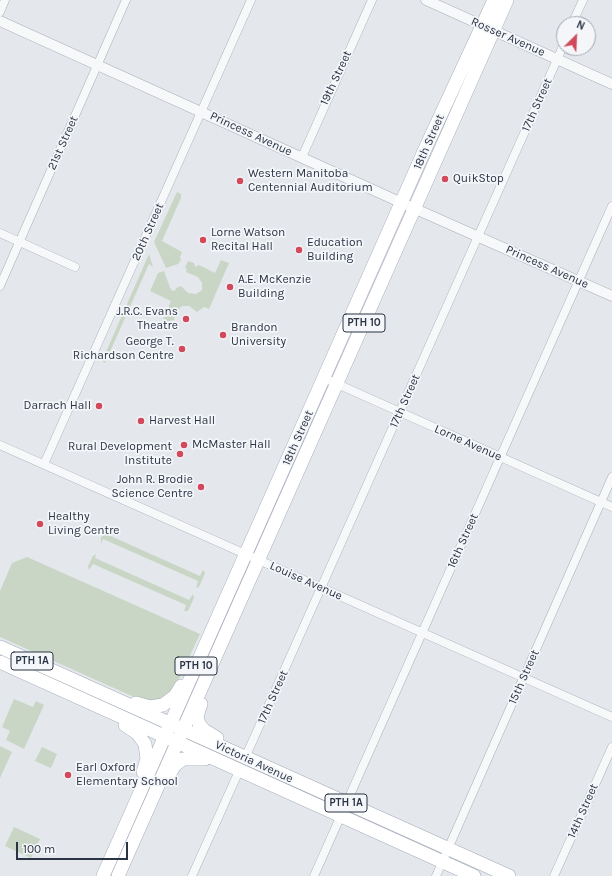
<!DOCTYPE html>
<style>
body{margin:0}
#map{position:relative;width:612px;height:876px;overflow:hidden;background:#e4e7ec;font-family:Karla,sans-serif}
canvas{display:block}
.north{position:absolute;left:556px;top:16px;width:40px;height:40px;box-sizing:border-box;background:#f4f6f9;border:1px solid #a4a8b1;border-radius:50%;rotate:24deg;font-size:11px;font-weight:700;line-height:16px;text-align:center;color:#2b3445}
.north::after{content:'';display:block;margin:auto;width:14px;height:18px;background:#d1495b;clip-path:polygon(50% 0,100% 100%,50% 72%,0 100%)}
.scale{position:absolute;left:16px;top:842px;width:112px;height:18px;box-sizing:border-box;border:2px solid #2b3445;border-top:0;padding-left:5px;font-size:12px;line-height:14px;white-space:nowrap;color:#2b3445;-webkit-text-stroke:3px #f4f6f9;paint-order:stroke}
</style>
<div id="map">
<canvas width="612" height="876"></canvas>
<div class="north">N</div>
<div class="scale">100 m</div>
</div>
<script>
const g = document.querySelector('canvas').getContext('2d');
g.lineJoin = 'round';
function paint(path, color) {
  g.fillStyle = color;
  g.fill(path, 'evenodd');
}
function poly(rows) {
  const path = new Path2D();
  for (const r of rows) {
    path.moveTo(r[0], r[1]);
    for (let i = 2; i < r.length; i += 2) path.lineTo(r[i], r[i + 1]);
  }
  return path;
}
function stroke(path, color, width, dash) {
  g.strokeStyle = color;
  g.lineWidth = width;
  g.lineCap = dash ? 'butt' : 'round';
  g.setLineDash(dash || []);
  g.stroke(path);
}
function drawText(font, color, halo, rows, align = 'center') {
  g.font = font + ' Karla,sans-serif';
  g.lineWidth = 3.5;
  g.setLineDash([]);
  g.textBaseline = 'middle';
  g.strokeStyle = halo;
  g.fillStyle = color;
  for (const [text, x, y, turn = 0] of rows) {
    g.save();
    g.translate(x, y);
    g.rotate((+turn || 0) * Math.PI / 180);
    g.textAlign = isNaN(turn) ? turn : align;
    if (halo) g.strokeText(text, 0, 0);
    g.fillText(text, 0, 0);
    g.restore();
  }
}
const green = poly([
 [177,192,181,194,181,198,162,241,182,252,180,257,181,260,178,264,166,268,154,242],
 [149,254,153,267,149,264,105,363,102,361],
 [221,260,229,263,209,309,204,307,197,312,189,306,182,306,175,313,174,320,166,322,164,326,161,325,171,301,150,291,158,273,164,271,171,290,175,291,176,288,181,286,188,293,196,294,202,290,202,283,198,277,186,272,187,269,185,268,188,261,194,263,195,267,199,265,215,273],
 [106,528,108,528,106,534,200,576,203,570,205,573,199,587,196,588,198,581,103,539,101,544,101,538],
 [96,554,95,558,189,600,193,594,194,598,188,611,184,611,186,605,93,564,89,570,88,566,93,556],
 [27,557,200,634,176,685,166,697,154,701,134,697,0,637,0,591,12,563],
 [14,699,33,707,36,701,44,705,24,749,6,740,10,731,2,727],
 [0,746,12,752,0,778],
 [42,747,57,754,51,768,35,761],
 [14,827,40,839,31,858,5,846]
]);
const minor = poly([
 [0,12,5,0],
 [572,24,583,0],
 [302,157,372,0],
 [0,233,75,267],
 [0,286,126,0],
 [324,378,612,507],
 [0,445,612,717],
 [44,464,251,0],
 [245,758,564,44],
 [192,876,239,771],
 [314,876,612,206],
 [436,876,612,477],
 [554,876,612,747]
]);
const tertiary = poly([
 [426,0,612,84],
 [0,21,402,203,612,296]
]);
const primary = poly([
 [0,647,509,876],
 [0,662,474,876],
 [136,703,150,707,163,705,175,696,181,686],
 [201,704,197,716,199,724,204,730,217,738],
 [125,725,137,733,145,744,147,759,143,772],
 [169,775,175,765,183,759,205,759],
 [103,876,425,149,494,0],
 [118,876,507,0]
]);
const markers = [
 [445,179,4,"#d1495b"],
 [240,181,4,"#d1495b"],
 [203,240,4,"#d1495b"],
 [299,250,4,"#d1495b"],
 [230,287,4,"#d1495b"],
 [186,319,4,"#d1495b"],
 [223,335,4,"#d1495b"],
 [182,349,4,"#d1495b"],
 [99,406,4,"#d1495b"],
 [141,421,4,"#d1495b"],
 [184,445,4,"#d1495b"],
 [180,454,4,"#d1495b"],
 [201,487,4,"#d1495b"],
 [40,524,4,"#d1495b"],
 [68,775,4,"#d1495b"]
];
const shields = [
 [364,323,42],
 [32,661,42],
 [196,666,42],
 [346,803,42]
];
const shieldNames = [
 ["PTH 10",364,323],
 ["PTH 1A",32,661],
 ["PTH 10",196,666],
 ["PTH 1A",346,803]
];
const streetNames = [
 ["Rosser Avenue",508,37,24],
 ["19th Street",336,78,-65],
 ["17th Street",537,105,-66],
 ["Princess Avenue",251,134,25],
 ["18th Street",429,142,-66],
 ["21st Street",63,143,-66],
 ["20th Street",148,232,-66],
 ["Princess Avenue",547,267,24],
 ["17th Street",405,401,-66],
 ["18th Street",298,438,-66],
 ["Lorne Avenue",468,443,24],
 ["16th Street",463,541,-66],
 ["Louise Avenue",306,581,24],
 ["15th Street",524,677,-66],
 ["17th Street",273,697,-66],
 ["Victoria Avenue",254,762,25],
 ["14th Street",583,811,-66]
];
const poiNames = [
 ["Western Manitoba",248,174],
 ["Centennial Auditorium",248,188],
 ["QuikStop",453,179],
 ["Lorne Watson",211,233],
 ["Recital Hall",211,247],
 ["Education",307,243],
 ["Building",307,257],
 ["A.E. McKenzie",238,280],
 ["Building",238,294],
 ["J.R.C. Evans",178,312,"right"],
 ["Theatre",178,326,"right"],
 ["Brandon",231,328],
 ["University",231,342],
 ["George T.",174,342,"right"],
 ["Richardson Centre",174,356,"right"],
 ["Darrach Hall",91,406,"right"],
 ["Harvest Hall",149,421],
 ["McMaster Hall",192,445],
 ["Rural Development",172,447,"right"],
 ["Institute",172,461,"right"],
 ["John R. Brodie",193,480,"right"],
 ["Science Centre",193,494,"right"],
 ["Healthy",48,517],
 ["Living Centre",48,531],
 ["Earl Oxford",76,768],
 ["Elementary School",76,782]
];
paint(green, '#c9d6c5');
stroke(minor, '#a9aeb7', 9);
stroke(tertiary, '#a9aeb7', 11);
stroke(primary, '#a3abb8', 14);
stroke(minor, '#f7f8fa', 8);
stroke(tertiary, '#f7f8fa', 10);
stroke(primary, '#fff', 13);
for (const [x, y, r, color] of markers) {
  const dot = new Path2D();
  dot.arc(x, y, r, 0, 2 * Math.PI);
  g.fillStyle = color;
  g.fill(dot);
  stroke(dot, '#f4f6f9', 1.5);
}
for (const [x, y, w] of shields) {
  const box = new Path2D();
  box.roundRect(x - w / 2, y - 9, w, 18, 3);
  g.fillStyle = '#f4f6f9';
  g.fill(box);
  stroke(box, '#2b3445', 1);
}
drawText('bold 11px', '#2b3445', null, shieldNames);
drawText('12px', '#2b3445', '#f4f6f9', streetNames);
drawText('12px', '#2b3445', '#f4f6f9', poiNames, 'left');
</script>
